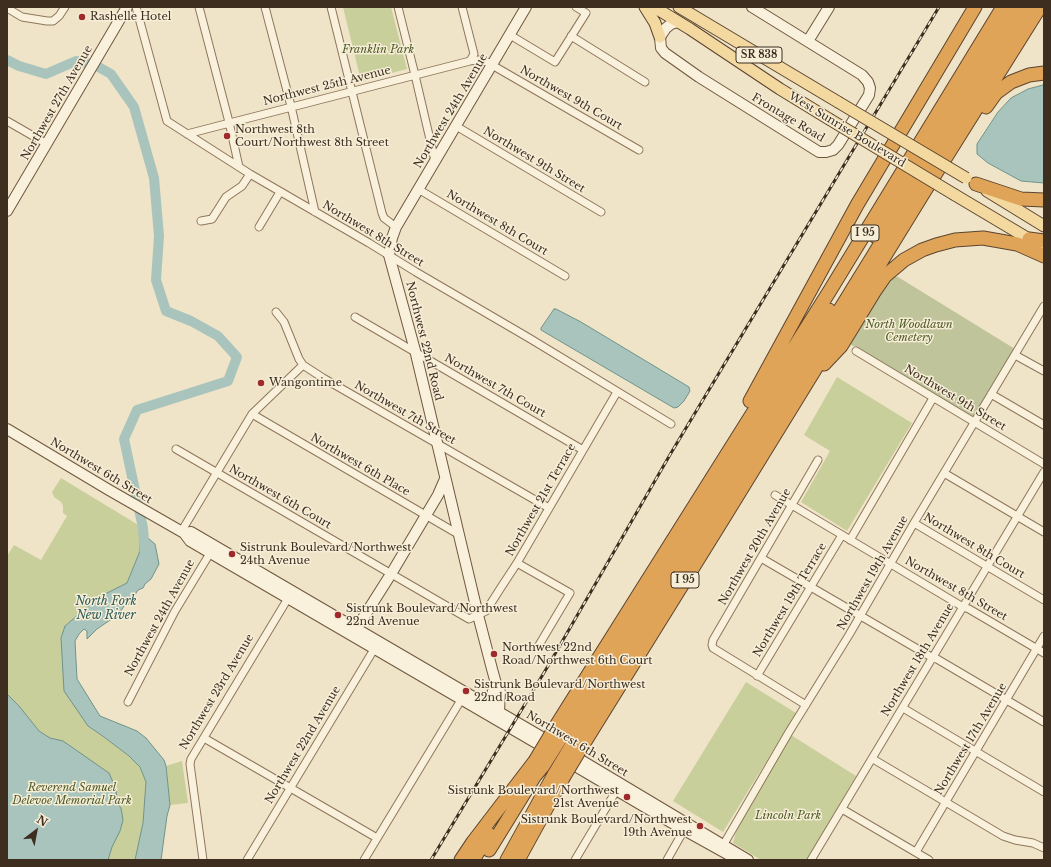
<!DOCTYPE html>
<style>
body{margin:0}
#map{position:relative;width:1051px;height:867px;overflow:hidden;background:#f0e4c8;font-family:"Libre Baskerville",serif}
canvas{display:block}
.frame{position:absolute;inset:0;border:8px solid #3d2e20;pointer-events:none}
.north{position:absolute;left:16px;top:811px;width:40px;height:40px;-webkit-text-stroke:3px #f7eed8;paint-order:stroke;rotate:32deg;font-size:11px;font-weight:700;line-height:16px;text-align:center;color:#3d2e20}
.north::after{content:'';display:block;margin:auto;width:14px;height:18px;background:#3d2e20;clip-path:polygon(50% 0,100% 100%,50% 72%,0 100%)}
</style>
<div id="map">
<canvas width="1051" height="867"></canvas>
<div class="frame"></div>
<div class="north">N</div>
</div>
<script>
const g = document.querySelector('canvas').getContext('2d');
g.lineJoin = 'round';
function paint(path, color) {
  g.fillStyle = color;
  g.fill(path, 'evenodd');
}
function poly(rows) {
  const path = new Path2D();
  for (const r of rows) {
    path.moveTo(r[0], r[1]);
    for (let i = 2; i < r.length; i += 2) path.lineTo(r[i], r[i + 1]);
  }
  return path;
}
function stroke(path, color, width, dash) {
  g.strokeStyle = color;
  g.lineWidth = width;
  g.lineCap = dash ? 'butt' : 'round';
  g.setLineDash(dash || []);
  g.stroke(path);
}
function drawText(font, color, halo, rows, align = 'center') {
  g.font = font + ' "Libre Baskerville",serif';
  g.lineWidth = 3;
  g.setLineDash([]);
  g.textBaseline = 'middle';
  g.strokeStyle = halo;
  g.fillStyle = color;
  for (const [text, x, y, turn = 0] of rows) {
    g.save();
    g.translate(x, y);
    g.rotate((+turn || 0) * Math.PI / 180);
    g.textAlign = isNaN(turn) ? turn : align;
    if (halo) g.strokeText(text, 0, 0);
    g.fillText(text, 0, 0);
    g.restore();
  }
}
const green = poly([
 [343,7,391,7,407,69,361,81],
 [837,377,912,423,847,531,801,502,830,451,804,435],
 [61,478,140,526,140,551,127,583,99,597,65,626,88,726,104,737,129,756,140,767,146,782,143,823,135,860,7,860,7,556,14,545,41,560,67,516,63,513,63,506,61,502,54,497,52,492],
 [746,682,796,713,723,832,673,801],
 [791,735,856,776,807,860,761,860,733,843,736,832,749,805],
 [182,761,188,803,170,805,166,766]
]);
const cemetery = poly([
 [893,276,898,277,1015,349,973,417,848,343,871,307]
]);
const water = poly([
 [1043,85,1044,85,1044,183,1021,181,988,163,977,154,977,144,998,112,1011,98,1028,89,1043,85],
 [554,309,556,309,581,322,689,387,690,391,684,401,678,407,674,408,541,330,541,328,554,309],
 [149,539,155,544,159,564,151,579,145,584,143,588,138,590,129,604,124,606,119,614,97,629,87,639,87,631,84,629,79,634,75,641,77,679,100,716,137,731,146,738,164,760,166,766,170,805,167,816,161,860,135,860,143,823,146,782,140,767,129,756,104,737,88,726,64,691,61,638,65,626,99,597,127,583,140,551,140,541,149,539],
 [7,694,19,706,39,731,50,738,63,741,109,773,116,789,117,803,121,808,123,820,120,831,112,847,108,860,7,860,7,694]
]);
const river = poly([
 [7,60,19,66,46,74,76,61,95,65,111,74,134,107,154,178,159,236,156,280,166,311,191,321,218,336,237,357,228,381,137,410,124,439,143,528,145,553]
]);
const street = poly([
 [136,7,167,121,250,174,369,243,416,272,529,338,671,424],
 [199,7,229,122,239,167],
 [265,7,291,106,315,212],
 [331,7,382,213,384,218,396,227],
 [398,7,415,75,435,161],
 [7,8,22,17,47,21,53,21,59,16,65,7],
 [510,35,555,62,586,13,576,7],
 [571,36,645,82],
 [469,61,479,60,487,62],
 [492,65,639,150],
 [7,121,47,144],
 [456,126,601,212],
 [187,134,470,61,474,54,462,7],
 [418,189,565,276],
 [201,221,212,219,226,197,242,186,250,174],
 [259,227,280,192],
 [276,312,284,322,299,359,303,365,323,378,549,508],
 [355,317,583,450],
 [856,351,1044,464],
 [1015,355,1044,371],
 [991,394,1044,425],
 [252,414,458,534],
 [176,449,469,619,486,611,500,589,517,563,617,392],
 [944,473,1044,532],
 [775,495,963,607,969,609,1044,653],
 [914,523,1044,600],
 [181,532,252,414,303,365],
 [850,540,933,398],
 [761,558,933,658,937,659,1044,722],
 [517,563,570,593,539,645],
 [757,676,842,535],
 [128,702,175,611,212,550],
 [806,705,713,648,712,645,713,640,818,460],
 [903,708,1044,792],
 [204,738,377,838],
 [873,759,1003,836,1015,840,1033,843,1044,848],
 [842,809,929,860],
 [721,849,789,732,849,635,914,523,1044,306],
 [916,852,1044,636],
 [203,860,190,764,191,759,290,595],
 [247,860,376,646],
 [364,860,461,700],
 [575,860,619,786],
 [667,860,684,830],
 [811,860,1044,472]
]);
const secondary = poly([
 [678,22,671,24,666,28,660,37,661,48,665,53,699,77,819,152,826,152,833,150,838,145,869,95,870,88,868,82,862,75,752,7],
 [808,41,829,7],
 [7,211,127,7],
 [7,429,109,490,184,533,190,541,219,558,550,751],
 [184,533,191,532,552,743],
 [353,634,391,574,438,495,445,479],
 [489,705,493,691,497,687],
 [499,711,500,692,497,687,492,669,478,615,416,354,389,255,392,238,396,227,526,7],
 [569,753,748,860],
 [565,760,684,830,738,860]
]);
const primary = poly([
 [645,7,655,23,660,37],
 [654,7,690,29,780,89,829,119],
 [679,7,838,102],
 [987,191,1044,226],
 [955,195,1044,248]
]);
const highway = poly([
 [986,107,996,93,1011,82,1029,75,1044,73],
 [976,184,1021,199,1044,200],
 [875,236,1015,7],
 [1029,239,1044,241],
 [824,364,841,346,874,292,885,276,904,260,922,250,936,245,955,240,983,238,1017,244,1044,256],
 [750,401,857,205,975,7],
 [556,726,829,292,1003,7],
 [565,731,829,310],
 [576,738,915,188,1030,7],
 [584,743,723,519,924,192,1040,7],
 [489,850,534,777,543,766],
 [461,860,473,842,535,761],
 [473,860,489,834],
 [507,860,555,773],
 [518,860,563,778]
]);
const rail = poly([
 [431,860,548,666,671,453,939,7]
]);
const primaryBridge = poly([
 [838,102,966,178],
 [829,119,955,195]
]);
const highwayBridge = poly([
 [535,761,556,726],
 [543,766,565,731],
 [555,773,576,738],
 [563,778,584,743]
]);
const markers = [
 [82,17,4,"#9e2a2b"],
 [227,136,4,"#9e2a2b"],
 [261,383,4,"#9e2a2b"],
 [232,554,4,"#9e2a2b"],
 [338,615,4,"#9e2a2b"],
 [494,654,4,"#9e2a2b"],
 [466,691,4,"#9e2a2b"],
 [627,797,4,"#9e2a2b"],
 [700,826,4,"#9e2a2b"]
];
const shields = [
 [759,55,46],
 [865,233,28],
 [685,580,28]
];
const shieldNames = [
 ["SR 838",759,55],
 ["I 95",865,233],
 ["I 95",685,580]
];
const poiNames = [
 ["Rashelle Hotel",90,17],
 ["Northwest 8th",235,130],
 ["Court/Northwest 8th Street",235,143],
 ["Wangontime",269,383],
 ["Sistrunk Boulevard/Northwest",240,548],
 ["24th Avenue",240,561],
 ["Sistrunk Boulevard/Northwest",346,609],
 ["22nd Avenue",346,622],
 ["Northwest 22nd",502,648],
 ["Road/Northwest 6th Court",502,661],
 ["Sistrunk Boulevard/Northwest",474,685],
 ["22nd Road",474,698],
 ["Sistrunk Boulevard/Northwest",619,791,"right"],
 ["21st Avenue",619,804,"right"],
 ["Sistrunk Boulevard/Northwest",692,820,"right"],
 ["19th Avenue",692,833,"right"]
];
const parkNames = [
 ["Franklin Park",378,50],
 ["North Woodlawn",909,325],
 ["Cemetery",909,338],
 ["Reverend Samuel",72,788],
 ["Delevoe Memorial Park",72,801],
 ["Lincoln Park",788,816]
];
const streetNames = [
 ["Northwest 25th Avenue",327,86,-14],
 ["Northwest 9th Court",571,98,30],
 ["Northwest 27th Avenue",57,103,-60],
 ["Northwest 24th Avenue",451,111,-59],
 ["Frontage Road",788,118,31],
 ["West Sunrise Boulevard",847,130,31],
 ["Northwest 9th Street",534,160,31],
 ["Northwest 8th Court",497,223,31],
 ["Northwest 8th Street",373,234,31],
 ["Northwest 22nd Road",424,341,76],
 ["Northwest 7th Court",495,386,30],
 ["Northwest 9th Street",955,398,31],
 ["Northwest 7th Street",405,413,30],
 ["Northwest 6th Place",360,465,30],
 ["Northwest 6th Street",101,471,31],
 ["Northwest 6th Court",280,497,30],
 ["Northwest 21st Terrace",541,500,-60],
 ["Northwest 8th Court",974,546,31],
 ["Northwest 20th Avenue",755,547,-60],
 ["Northwest 19th Avenue",873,573,-60],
 ["Northwest 8th Street",956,589,30],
 ["Northwest 19th Terrace",790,600,-59],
 ["Northwest 24th Avenue",160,618,-61],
 ["Northwest 18th Avenue",918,660,-59],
 ["Northwest 23rd Avenue",217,692,-59],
 ["Northwest 17th Avenue",971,739,-59],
 ["Northwest 6th Street",577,744,31],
 ["Northwest 22nd Avenue",303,745,-59]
];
const waterNames = [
 ["North Fork",106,602],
 ["New River",106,616]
];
paint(green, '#c9cf9b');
paint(cemetery, '#bfc49a');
paint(water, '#a9c4bc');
stroke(water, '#6f938a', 1);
stroke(river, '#a9c4bc', 10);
stroke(street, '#8d765c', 9);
stroke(secondary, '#6f573f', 12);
stroke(primary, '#5b4430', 13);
stroke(highway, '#5b4430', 15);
stroke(street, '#faf1dc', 7);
stroke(secondary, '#faf1dc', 10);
stroke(primary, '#f3d9a0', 11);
stroke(highway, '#e0a458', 13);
stroke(rail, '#3d2e20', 3);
stroke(rail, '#f7eed8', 1.5, [4.5]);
stroke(primaryBridge, '#5b4430', 13, []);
stroke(highwayBridge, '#5b4430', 15, []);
stroke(primaryBridge, '#f3d9a0', 11);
stroke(highwayBridge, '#e0a458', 13);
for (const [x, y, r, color] of markers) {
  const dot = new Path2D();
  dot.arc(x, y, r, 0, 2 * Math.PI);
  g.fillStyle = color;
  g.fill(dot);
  stroke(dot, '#f7eed8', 1.5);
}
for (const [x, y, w] of shields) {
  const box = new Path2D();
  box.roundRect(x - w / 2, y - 8, w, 16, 3);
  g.fillStyle = '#f7eed8';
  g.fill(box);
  stroke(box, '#3d2e20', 1);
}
drawText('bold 10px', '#3d2e20', null, shieldNames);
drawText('11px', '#3d2e20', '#f7eed8', poiNames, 'left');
drawText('italic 11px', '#4d5a26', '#f7eed8', parkNames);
drawText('11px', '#3d2e20', '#f7eed8', streetNames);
drawText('italic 12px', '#2f5d5a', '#f7eed8', waterNames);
</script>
